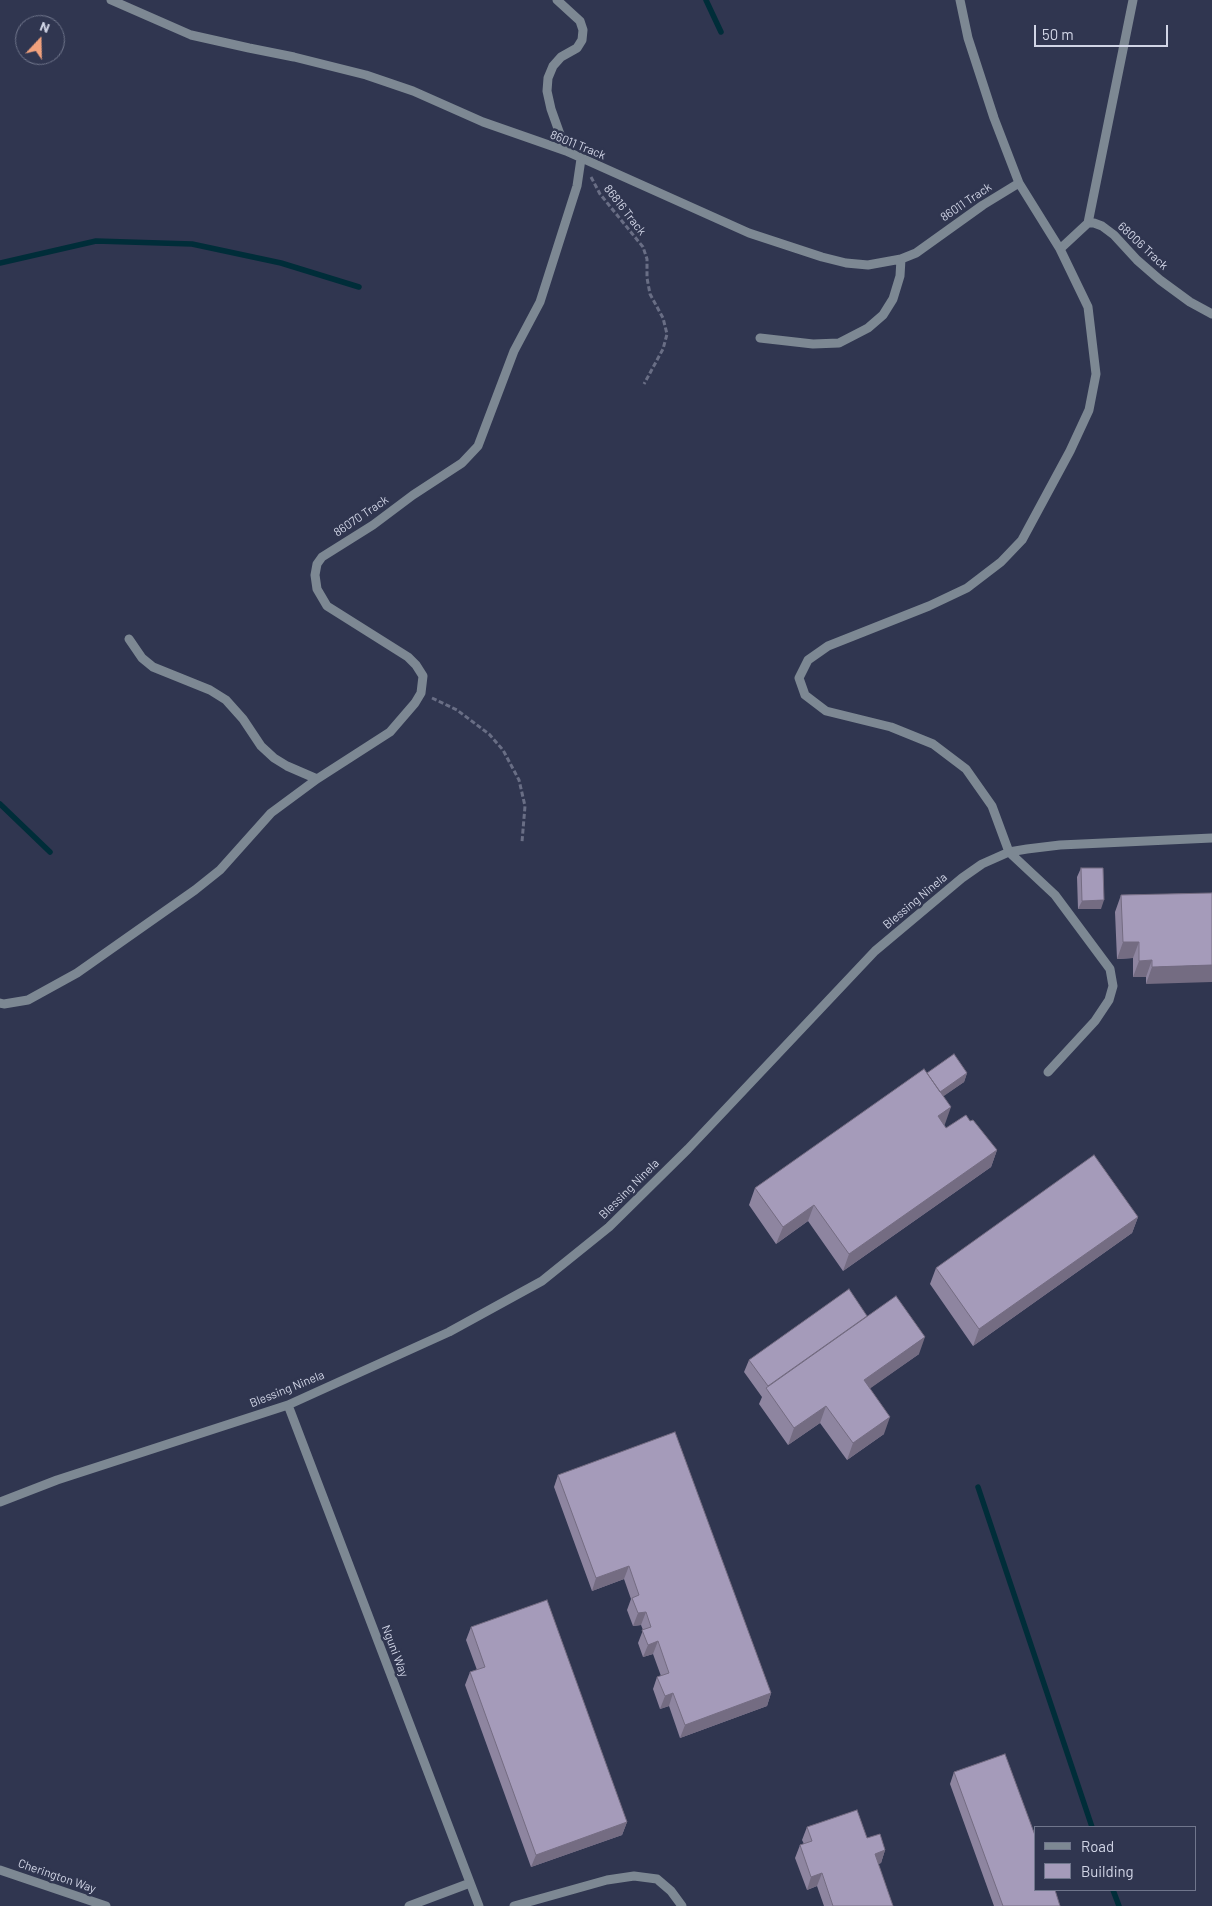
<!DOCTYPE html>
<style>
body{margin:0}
#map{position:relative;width:1212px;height:1906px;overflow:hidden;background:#303650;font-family:Barlow,sans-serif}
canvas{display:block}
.legend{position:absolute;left:1034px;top:1826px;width:162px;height:65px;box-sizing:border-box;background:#303650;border:1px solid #70768c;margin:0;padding:6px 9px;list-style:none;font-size:15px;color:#d1d5e6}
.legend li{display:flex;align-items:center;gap:10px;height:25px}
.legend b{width:25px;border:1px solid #70768c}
.north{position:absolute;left:15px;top:15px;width:50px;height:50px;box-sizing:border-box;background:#303650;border:1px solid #70768c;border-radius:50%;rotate:21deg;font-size:14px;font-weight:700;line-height:20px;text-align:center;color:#d1d5e6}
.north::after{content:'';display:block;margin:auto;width:18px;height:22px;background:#f1a17d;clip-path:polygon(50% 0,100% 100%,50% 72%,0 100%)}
.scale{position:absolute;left:1034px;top:25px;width:134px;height:22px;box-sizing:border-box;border:2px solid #d1d5e6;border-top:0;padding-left:6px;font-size:15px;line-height:18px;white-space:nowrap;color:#d1d5e6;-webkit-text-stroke:4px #303650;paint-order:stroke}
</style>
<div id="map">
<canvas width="1212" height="1906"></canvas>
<ul class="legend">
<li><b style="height:6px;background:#7d8893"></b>Road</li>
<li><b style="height:14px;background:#a59bba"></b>Building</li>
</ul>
<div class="north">N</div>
<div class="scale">50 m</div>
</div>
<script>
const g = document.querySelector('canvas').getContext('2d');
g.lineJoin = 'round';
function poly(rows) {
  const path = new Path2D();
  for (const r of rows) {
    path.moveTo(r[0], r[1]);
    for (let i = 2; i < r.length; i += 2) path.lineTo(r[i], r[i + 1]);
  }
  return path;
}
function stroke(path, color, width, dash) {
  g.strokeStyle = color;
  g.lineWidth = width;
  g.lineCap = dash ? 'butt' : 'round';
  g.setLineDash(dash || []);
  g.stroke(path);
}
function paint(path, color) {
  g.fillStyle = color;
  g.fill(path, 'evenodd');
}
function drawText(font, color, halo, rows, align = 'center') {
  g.font = font + ' Barlow,sans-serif';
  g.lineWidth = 5;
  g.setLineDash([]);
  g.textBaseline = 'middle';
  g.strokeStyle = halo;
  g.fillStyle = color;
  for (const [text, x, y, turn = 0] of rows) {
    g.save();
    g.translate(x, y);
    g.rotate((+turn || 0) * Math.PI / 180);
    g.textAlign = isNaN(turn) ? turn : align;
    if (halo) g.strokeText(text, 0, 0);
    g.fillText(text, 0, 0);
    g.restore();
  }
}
const stream = poly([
 [706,0,721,32],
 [0,263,96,241,192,244,281,263,359,287],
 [0,804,50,852],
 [978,1487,1092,1827],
 [1113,1890,1119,1906]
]);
const path = poly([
 [591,177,600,194,643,247,647,259,647,278,650,294,663,318,667,334,663,349,644,384],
 [432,698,457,710,489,734,503,750,519,780,525,806,522,842]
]);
const minor = poly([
 [111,0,191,35,249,48,294,57,366,75,413,91,483,122,566,151,749,233,822,257,846,263,868,265,901,259,916,253,983,205,1019,183],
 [557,0,580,21,583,30,582,40,577,48,561,57,553,66,548,78,547,91,551,109,566,151],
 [960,0,968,38,994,118,1019,183,1060,249,1088,307,1096,374,1089,410,1070,451,1022,540,1001,562,967,588,929,606,828,646,808,660,799,678,805,695,826,711,891,727,933,744,966,769,992,806,1009,852,1055,895,1110,969,1113,986,1109,1000,1095,1021,1048,1072],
 [1088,223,1133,0],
 [1060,249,1088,223,1094,223,1102,226,1114,235,1137,260,1160,280,1190,302,1212,314],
 [760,338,813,344,839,343,868,328,883,315,893,299,900,276,901,259],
 [129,639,142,658,153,667,210,690,226,700,243,719,261,746,274,758,287,766,317,779],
 [0,1003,4,1004,28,1000,77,973,195,890,220,870,271,813,317,779,390,732,415,703,421,693,423,676,416,665,408,657,327,606,317,589,315,575,317,564,322,557,373,525,413,495,462,463,478,446,514,351,540,302,577,186,581,159],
 [288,1405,479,1906],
 [0,1502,57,1480,288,1405,449,1332,542,1281,609,1227,688,1149,875,951,962,878,982,864,1009,852,1027,849,1060,845,1212,838],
 [0,1870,106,1906],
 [409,1906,470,1883],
 [514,1906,607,1880,634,1876,657,1879,671,1891,682,1906]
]);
const wall = poly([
 [1081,868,1101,909,1078,909,1077,877],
 [1212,893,1146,984,1146,977,1133,977,1133,958,1117,959,1115,912,1121,895],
 [927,1073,967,1073,964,1082,943,1096,945,1124,944,1125,946,1128,970,1121,997,1150,991,1167,843,1271,808,1221,776,1244,749,1205,755,1188],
 [1138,1217,1132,1233,973,1346,930,1284,936,1268],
 [867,1316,919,1354,870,1388,884,1434,847,1460,820,1423,788,1445,759,1404,762,1397,744,1372,749,1360],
 [558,1475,771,1693,767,1706,680,1738,669,1706,660,1709,653,1689,657,1677,661,1676,653,1654,643,1657,638,1643,643,1630,641,1625,633,1626,627,1610,631,1599,624,1579,592,1591,554,1487],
 [471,1627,627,1822,622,1835,531,1867,465,1685,470,1672,477,1670,466,1640],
 [954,1772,1060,1906,994,1906,950,1784],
 [807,1827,867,1838,885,1850,881,1863,878,1864,893,1906,824,1906,817,1886,807,1890,795,1858,800,1845,804,1844,802,1840]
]);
const shadedWall = poly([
 [1104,900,1101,909,1078,909,1082,901],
 [1123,942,1139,942,1133,958,1117,959],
 [1152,960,1146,977,1133,977,1139,961],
 [1212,965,1212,982,1146,984,1152,967],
 [967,1073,964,1082,931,1105,934,1096],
 [951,1107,945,1124,932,1133,938,1116],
 [997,1150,991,1167,843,1271,849,1254],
 [814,1205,808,1221,776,1244,783,1227],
 [1138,1217,1132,1233,973,1346,979,1329],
 [925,1337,919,1354,858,1397,864,1380],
 [826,1406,820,1423,788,1445,794,1428],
 [890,1417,884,1434,847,1460,853,1443],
 [629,1566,624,1579,592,1591,596,1578],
 [646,1612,641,1625,633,1626,638,1613],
 [658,1641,653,1654,643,1657,648,1645],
 [673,1693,669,1706,660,1709,665,1696],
 [771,1693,767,1706,680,1738,685,1725],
 [627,1822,622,1835,531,1867,536,1855],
 [885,1850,881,1863,870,1867,875,1854],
 [822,1873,817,1886,807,1890,811,1877]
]);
const building = poly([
 [1081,868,1103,868,1104,900,1082,901,1081,868],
 [1212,893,1212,965,1152,967,1152,960,1139,961,1139,942,1123,942,1121,895,1212,893],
 [954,1054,967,1073,940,1092,927,1073,954,1054],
 [924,1069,951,1107,938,1116,946,1128,966,1115,970,1121,973,1120,997,1150,849,1254,814,1205,783,1227,755,1188,924,1069],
 [1094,1155,1138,1217,979,1329,936,1268,1094,1155],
 [849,1289,867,1316,768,1386,749,1360,849,1289],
 [896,1296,925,1337,864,1380,890,1417,853,1443,826,1406,794,1428,766,1388,896,1296],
 [675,1432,771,1693,685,1725,673,1693,665,1696,657,1677,669,1673,658,1641,648,1645,642,1630,651,1627,646,1612,638,1613,632,1598,639,1595,629,1566,596,1578,558,1475,675,1432],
 [547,1600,627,1822,536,1855,470,1672,485,1667,471,1627,547,1600],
 [1005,1754,1036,1838,1036,1890,1055,1890,1060,1906,1003,1906,954,1772,1005,1754],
 [857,1810,867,1838,880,1834,885,1850,875,1854,893,1906,833,1906,822,1873,811,1877,800,1845,812,1841,807,1827,857,1810]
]);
const streetNames = [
 ["86011 Track",578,145,22],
 ["86011 Track",966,202,-34],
 ["86816 Track",625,210,52],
 ["68006 Track",1143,246,43],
 ["86070 Track",361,516,-34],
 ["Blessing Ninela",915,901,-40],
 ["Blessing Ninela",629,1189,-45],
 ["Blessing Ninela",287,1389,-22],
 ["Nguni Way",395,1651,69],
 ["Cherington Way",57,1876,19]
];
stroke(stream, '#002d39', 5.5);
stroke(path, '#696e85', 3, [5, 2.5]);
stroke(minor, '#7d8893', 9);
paint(wall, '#8e85a0');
paint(shadedWall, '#746c82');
paint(building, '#a59bba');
stroke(building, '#746c82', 1);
drawText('12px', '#d1d5e6', '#303650', streetNames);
</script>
